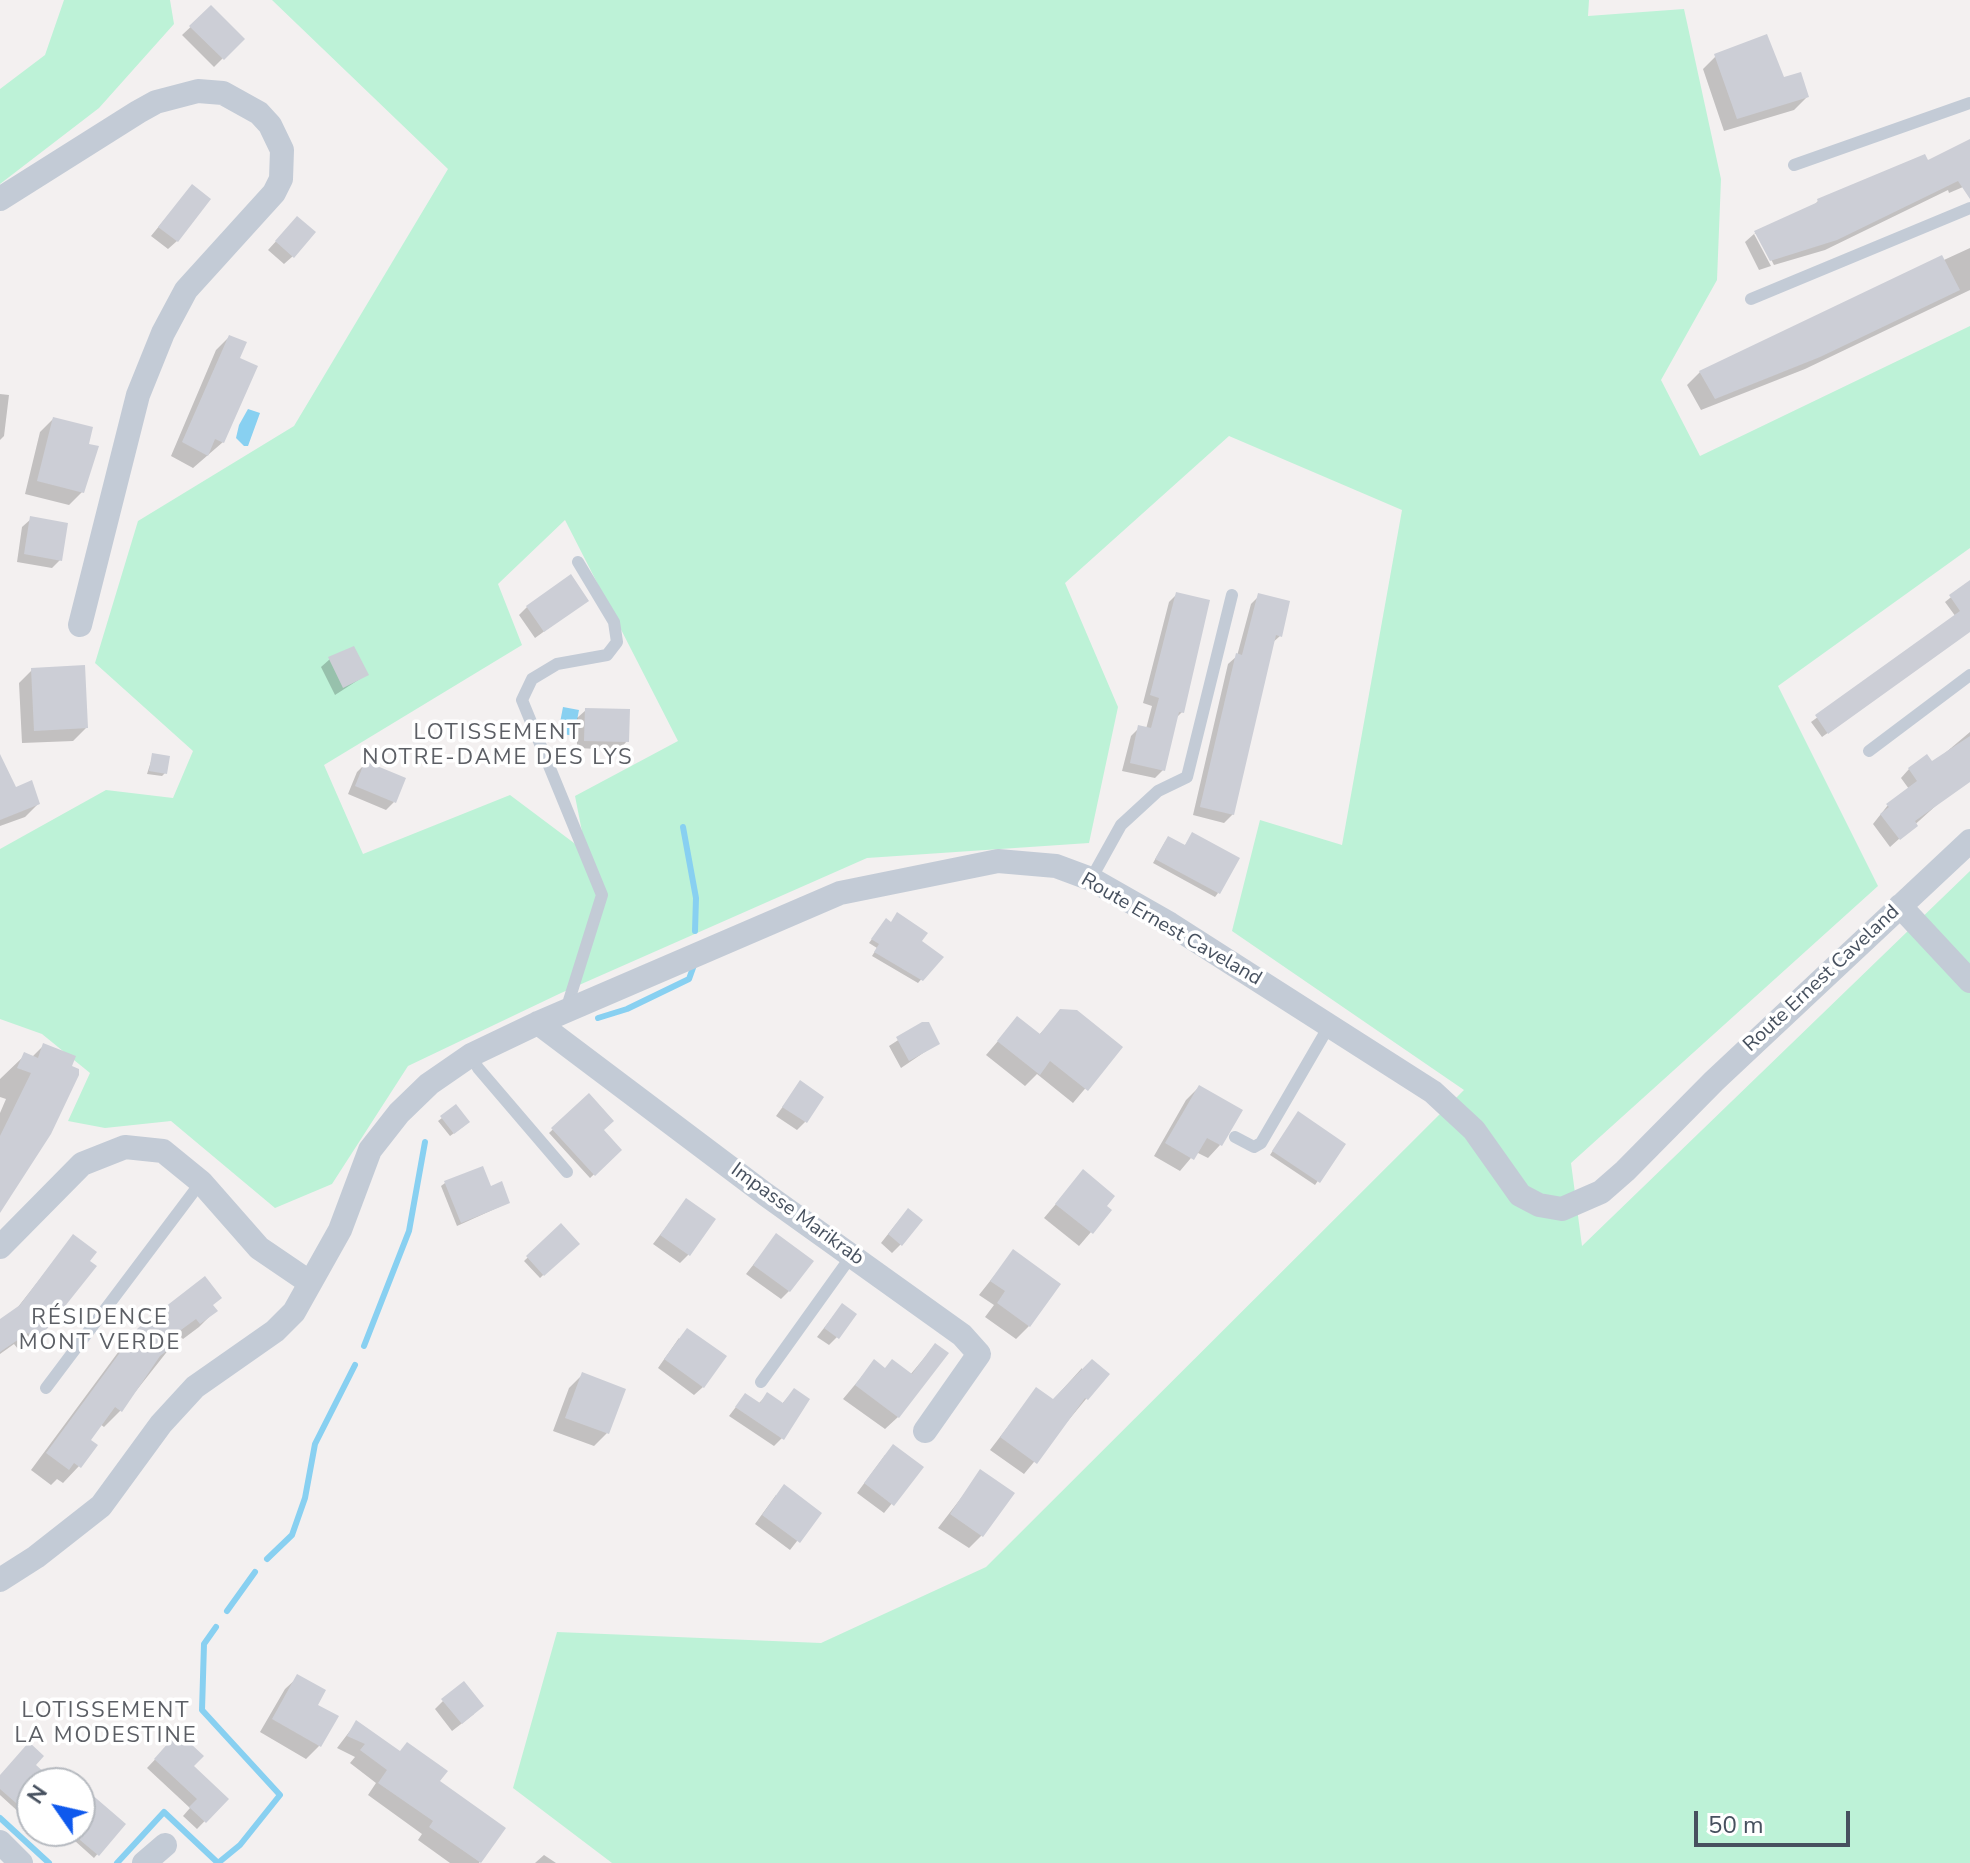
<!DOCTYPE html>
<meta charset="utf-8">
<style>
body{margin:0}
#map{position:relative;width:1970px;height:1863px;overflow:hidden;background:#f3f0f0;font-family:"Nunito Sans",sans-serif}
canvas{display:block}
.north{position:absolute;left:16px;top:1767px;width:80px;height:80px;box-sizing:border-box;background:#fff;border:2px solid #b5b9bf;border-radius:50%;rotate:304deg;font-size:22px;font-weight:700;line-height:32px;text-align:center;color:#47515f}
.north::after{content:'';display:block;margin:auto;width:28px;height:36px;background:#0f59ed;clip-path:polygon(50% 0,100% 100%,50% 72%,0 100%)}
.scale{position:absolute;left:1694px;top:1811px;width:156px;height:36px;box-sizing:border-box;border:4px solid #47515f;border-top:0;padding-left:10px;font-size:24px;line-height:28px;white-space:nowrap;color:#47515f;-webkit-text-stroke:6px #fff;paint-order:stroke}
</style>
<div id="map">
<canvas width="1970" height="1863"></canvas>
<div class="north">N</div>
<div class="scale">50 m</div>
</div>
<script>
const g = document.querySelector('canvas').getContext('2d');
g.lineJoin = 'round';
function paint(path, color) {
  g.fillStyle = color;
  g.fill(path, 'evenodd');
}
function poly(rows) {
  const path = new Path2D();
  for (const r of rows) {
    path.moveTo(r[0], r[1]);
    for (let i = 2; i < r.length; i += 2) path.lineTo(r[i], r[i + 1]);
  }
  return path;
}
function stroke(path, color, width, dash) {
  g.strokeStyle = color;
  g.lineWidth = width;
  g.lineCap = dash ? 'butt' : 'round';
  g.setLineDash(dash || []);
  g.stroke(path);
}
function drawText(font, color, halo, rows, align = 'center') {
  g.font = font + ' "Nunito Sans",sans-serif';
  g.lineWidth = 7;
  g.setLineDash([]);
  g.textBaseline = 'middle';
  g.strokeStyle = halo;
  g.fillStyle = color;
  for (const [text, x, y, turn = 0] of rows) {
    g.save();
    g.translate(x, y);
    g.rotate((+turn || 0) * Math.PI / 180);
    g.textAlign = isNaN(turn) ? turn : align;
    if (halo) g.strokeText(text, 0, 0);
    g.fillText(text, 0, 0);
    g.restore();
  }
}
const green = poly([
 [64,0,170,0,174,24,99,108,0,184,0,89,45,55],
 [272,0,1589,0,1588,16,1684,9,1721,179,1717,280,1661,380,1700,456,1970,326,1970,548,1778,686,1878,886,1571,1163,1582,1246,1970,871,1970,1863,612,1863,513,1788,557,1632,821,1643,986,1567,1464,1090,1232,931,1260,820,1342,845,1402,510,1229,436,1065,583,1118,707,1089,843,867,858,561,993,408,1066,332,1184,275,1208,171,1121,105,1128,68,1121,90,1073,42,1034,0,1019,0,849,106,790,173,798,193,751,95,663,138,521,294,426,448,169],
 [565,520,678,741,575,796,586,852,510,795,363,854,324,765,522,645,498,584]
]);
const water = poly([
 [248,409,260,413,248,446,244,446,236,438,239,425],
 [563,707,579,710,574,736,558,733]
]);
const shadow = poly([
 [211,8,242,39,214,67,182,35],
 [1716,56,1782,79,1807,97,1794,110,1724,131,1703,69],
 [1970,141,1970,184,1949,193,1948,190,1825,250,1774,265,1758,234,1754,234,1811,208,1818,201,1927,162],
 [192,186,177,241,168,249,151,236],
 [289,227,293,256,284,264,268,250],
 [1754,234,1771,266,1759,270,1745,242],
 [1970,248,1970,290,1805,369,1701,410,1687,385,1700,372],
 [229,337,223,442,193,468,171,456,216,350],
 [0,394,9,395,4,436,0,440],
 [53,419,82,492,69,505,25,494,40,432],
 [31,519,60,560,52,568,17,562,22,527],
 [1970,582,1970,631,1822,737,1811,722,1956,617,1945,602],
 [1177,594,1182,712,1175,719,1163,770,1155,778,1122,771,1131,736,1139,728,1146,729,1152,706,1143,703,1169,602],
 [1259,596,1280,636,1271,644,1233,814,1224,823,1193,815,1228,664,1237,656,1251,604],
 [586,601,535,638,519,615,527,607],
 [330,659,366,675,335,695,321,667],
 [32,670,86,728,73,741,22,743,19,683],
 [586,710,627,741,619,750,577,748,577,718],
 [1970,732,1970,775,1890,847,1873,824,1888,805,1909,789,1901,778,1909,769,1932,764],
 [153,755,165,773,162,776,147,774],
 [366,763,394,802,386,810,348,794,357,772],
 [0,770,15,790,38,804,25,817,0,826],
 [1192,834,1218,893,1215,897,1153,863,1165,842,1184,847],
 [883,924,941,957,918,983,872,956,877,948,869,943],
 [1061,1011,1120,1047,1073,1103,1037,1074,1025,1086,986,1055,1017,1019,1038,1036],
 [926,1022,938,1043,901,1068,889,1046],
 [43,1046,0,1208,0,1113,6,1099,0,1097,0,1079,25,1055,32,1057],
 [800,1083,805,1122,797,1130,776,1116],
 [1199,1087,1220,1145,1208,1158,1196,1152,1180,1171,1154,1156,1186,1100],
 [589,1096,602,1130,620,1150,590,1178,549,1133],
 [1295,1117,1343,1144,1315,1185,1270,1155],
 [442,1118,464,1126,450,1136,438,1121],
 [1083,1172,1109,1211,1079,1246,1044,1218],
 [445,1183,489,1188,508,1203,457,1226,441,1186],
 [687,1200,688,1255,680,1263,653,1244],
 [900,1219,901,1244,892,1253,881,1243],
 [561,1226,577,1243,540,1278,524,1261],
 [776,1236,789,1291,781,1299,746,1274],
 [73,1237,45,1328,31,1342,18,1349,14,1344,0,1354,0,1322,14,1312],
 [1013,1252,1029,1326,1016,1339,985,1317,994,1305,979,1295],
 [842,1305,837,1337,829,1345,817,1337],
 [211,1306,215,1311,199,1327,183,1339,178,1334,170,1340,173,1344,121,1410,104,1427,100,1424,88,1441,79,1466,63,1483,57,1479,51,1485,31,1470,122,1347,140,1330],
 [679,1338,703,1387,694,1395,658,1368],
 [935,1345,898,1417,885,1429,843,1399,874,1362,884,1370,910,1375],
 [1082,1368,1086,1399,1024,1474,990,1450,1036,1390,1052,1401],
 [582,1375,607,1433,594,1446,553,1431,569,1388],
 [794,1390,782,1438,774,1446,729,1416,745,1395,758,1404,767,1395,781,1405],
 [885,1455,921,1468,884,1513,857,1493],
 [981,1472,982,1535,969,1548,938,1528],
 [776,1495,819,1513,790,1550,755,1524],
 [298,1677,315,1706,336,1717,319,1746,306,1759,260,1732,285,1689],
 [443,1701,474,1714,452,1731,435,1709],
 [356,1723,504,1828,479,1863,450,1863,418,1840,422,1834,368,1795,376,1783,350,1763,355,1757,337,1748],
 [178,1735,192,1766,226,1799,197,1829,183,1816,190,1808,147,1768],
 [33,1765,50,1783,32,1783,32,1804,22,1815,0,1795,0,1777],
 [80,1807,123,1824,94,1858,75,1841,81,1835,77,1831,80,1831],
 [544,1855,556,1863,535,1863]
]);
const stream = poly([
 [683,827,696,898,695,931],
 [598,1018,627,1009,689,979,694,965],
 [364,1346,409,1231,425,1142],
 [267,1559,292,1535,305,1498,315,1444,355,1365],
 [227,1611,255,1572],
 [216,1627,204,1644,202,1710,280,1795,240,1845,218,1863],
 [0,1818,49,1863],
 [117,1863,164,1812,218,1863]
]);
const building = poly([
 [211,5,245,39,224,60,189,26],
 [1767,34,1784,77,1801,72,1809,97,1737,119,1714,54],
 [1970,139,1970,199,1958,181,1837,240,1770,261,1754,231,1818,202,1817,199,1925,154,1928,160],
 [192,184,211,199,178,242,158,227],
 [297,216,316,232,294,258,275,241],
 [1942,255,1960,290,1820,357,1715,399,1699,371],
 [229,335,247,342,240,358,258,366,224,443,215,439,208,456,182,442],
 [53,417,93,427,89,444,99,446,84,493,37,481],
 [30,516,68,523,62,561,24,554],
 [571,574,589,601,544,632,526,606],
 [1970,580,1970,632,1828,734,1815,715,1960,611,1949,595],
 [1176,592,1210,600,1184,713,1179,712,1165,771,1130,763,1138,725,1151,728,1159,698,1150,695],
 [1258,593,1290,601,1282,637,1276,635,1234,815,1200,807,1236,653,1242,655],
 [354,646,369,675,343,688,328,657],
 [85,665,88,728,34,731,31,668],
 [585,708,630,709,629,742,584,741],
 [1970,736,1970,782,1915,821,1918,826,1900,840,1880,814,1889,807,1886,804,1917,781,1908,768,1927,754,1932,761],
 [152,753,170,756,167,774,149,771],
 [0,754,16,787,32,780,40,804,0,820],
 [365,761,406,778,396,803,355,786],
 [1192,832,1240,858,1220,894,1155,859,1168,836,1185,845],
 [897,912,928,933,922,941,944,957,923,981,874,952,879,944,871,939,886,918,891,922],
 [1060,1009,1077,1010,1123,1047,1088,1091,1050,1061,1040,1075,997,1041,1017,1016,1040,1034],
 [922,1022,929,1022,940,1044,909,1061,896,1037],
 [43,1043,76,1056,72,1066,79,1069,79,1075,51,1134,0,1213,0,1136,31,1073,17,1068,24,1052,38,1058],
 [800,1080,824,1097,807,1123,782,1107],
 [1199,1085,1243,1110,1222,1146,1207,1138,1194,1160,1165,1143],
 [589,1093,614,1121,604,1130,622,1150,595,1176,551,1128],
 [456,1104,470,1122,454,1134,440,1116],
 [1298,1111,1346,1144,1320,1183,1272,1151],
 [483,1166,491,1186,502,1181,510,1203,461,1223,444,1181],
 [1083,1169,1115,1196,1107,1206,1112,1210,1093,1234,1055,1204],
 [686,1198,716,1219,690,1256,660,1235],
 [908,1208,923,1220,902,1246,888,1234],
 [561,1223,580,1244,544,1276,526,1256],
 [776,1233,814,1261,790,1292,753,1265],
 [73,1234,97,1252,90,1261,97,1266,46,1330,32,1338,28,1333,0,1352,0,1319,20,1305],
 [1013,1249,1061,1284,1030,1327,997,1303,1005,1291,990,1281],
 [205,1276,222,1298,213,1305,218,1311,200,1324,196,1319,170,1338,176,1344,160,1356,122,1412,115,1407,91,1440,98,1445,81,1468,74,1463,69,1470,46,1453,138,1328],
 [842,1303,857,1314,839,1339,824,1328],
 [687,1328,727,1356,704,1388,664,1359],
 [935,1343,949,1353,899,1418,855,1385,874,1359,885,1368,892,1359,912,1374],
 [1092,1359,1110,1374,1088,1400,1085,1398,1037,1464,1000,1437,1036,1387,1053,1399],
 [582,1372,626,1389,609,1434,565,1418],
 [794,1388,810,1399,784,1440,735,1407,745,1393,760,1403,767,1392,783,1403],
 [893,1444,924,1467,894,1506,864,1483],
 [980,1469,1015,1493,983,1537,950,1514],
 [784,1484,822,1513,800,1543,762,1515],
 [297,1674,326,1690,318,1705,339,1716,321,1747,272,1719],
 [464,1681,484,1706,462,1724,441,1699],
 [356,1720,400,1751,407,1742,448,1771,440,1781,506,1828,481,1863,429,1827,433,1821,378,1783,387,1770,360,1750,365,1744,347,1736],
 [178,1732,204,1756,194,1766,229,1799,206,1823,189,1807,197,1799,154,1759],
 [29,1742,44,1756,36,1765,56,1783,32,1783,32,1817,0,1789,0,1775],
 [90,1793,126,1824,99,1856,80,1840,80,1805]
]);
const service = poly([
 [1794,165,1970,103],
 [1751,299,1970,208],
 [1869,751,1970,675],
 [1091,879,1121,825,1158,791,1187,777,1232,595],
 [566,1010,602,895,522,700,532,679,557,664,607,655,617,642,614,622,578,562],
 [471,1055,478,1068,567,1172],
 [1235,1137,1254,1147,1261,1143,1329,1026],
 [761,1382,852,1255],
 [46,1388,201,1182]
]);
const minor = poly([
 [0,199,138,112,156,102,198,91,223,93,259,113,270,125,282,150,281,179,274,193,186,290,163,333,138,395,80,625],
 [1900,906,1970,981],
 [538,1023,765,1194,962,1335,979,1354,925,1431],
 [0,1247,82,1164,125,1147,163,1151,201,1182,259,1248,309,1282],
 [0,1580,36,1557,101,1506,161,1424,195,1387,275,1331,294,1312,340,1230,370,1150,399,1113,429,1084,471,1055,538,1023,840,893,998,861,1056,866,1091,879,1170,924,1433,1092,1474,1130,1520,1195,1539,1205,1562,1209,1601,1192,1625,1171,1714,1081,1970,841],
 [0,1842,21,1863],
 [144,1863,165,1845]
]);
const streetNames = [
 ["Route Ernest Caveland",1171,930,30],
 ["Route Ernest Caveland",1822,979,-43],
 ["Impasse Marikrab",797,1215,36]
];
const neighbourhoodNames = [
 ["LOTISSEMENT",498,734],
 ["NOTRE-DAME DES LYS",498,759],
 ["RÉSIDENCE",100,1319],
 ["MONT VERDE",100,1344],
 ["LOTISSEMENT",106,1712],
 ["LA MODESTINE",106,1737]
];
paint(green, '#bdf2d7');
paint(water, '#88d0f1');
paint(shadow, '#0003');
stroke(stream, '#88d0f1', 6);
paint(building, '#ccced6');
stroke(service, '#c3cbd6', 12);
stroke(minor, '#c3cbd6', 24);
drawText('20px', '#47515f', '#fff', streetNames);
g.letterSpacing = '2px';
drawText('22px', '#5c5f65', '#fff', neighbourhoodNames);
g.letterSpacing = '0px';
</script>
